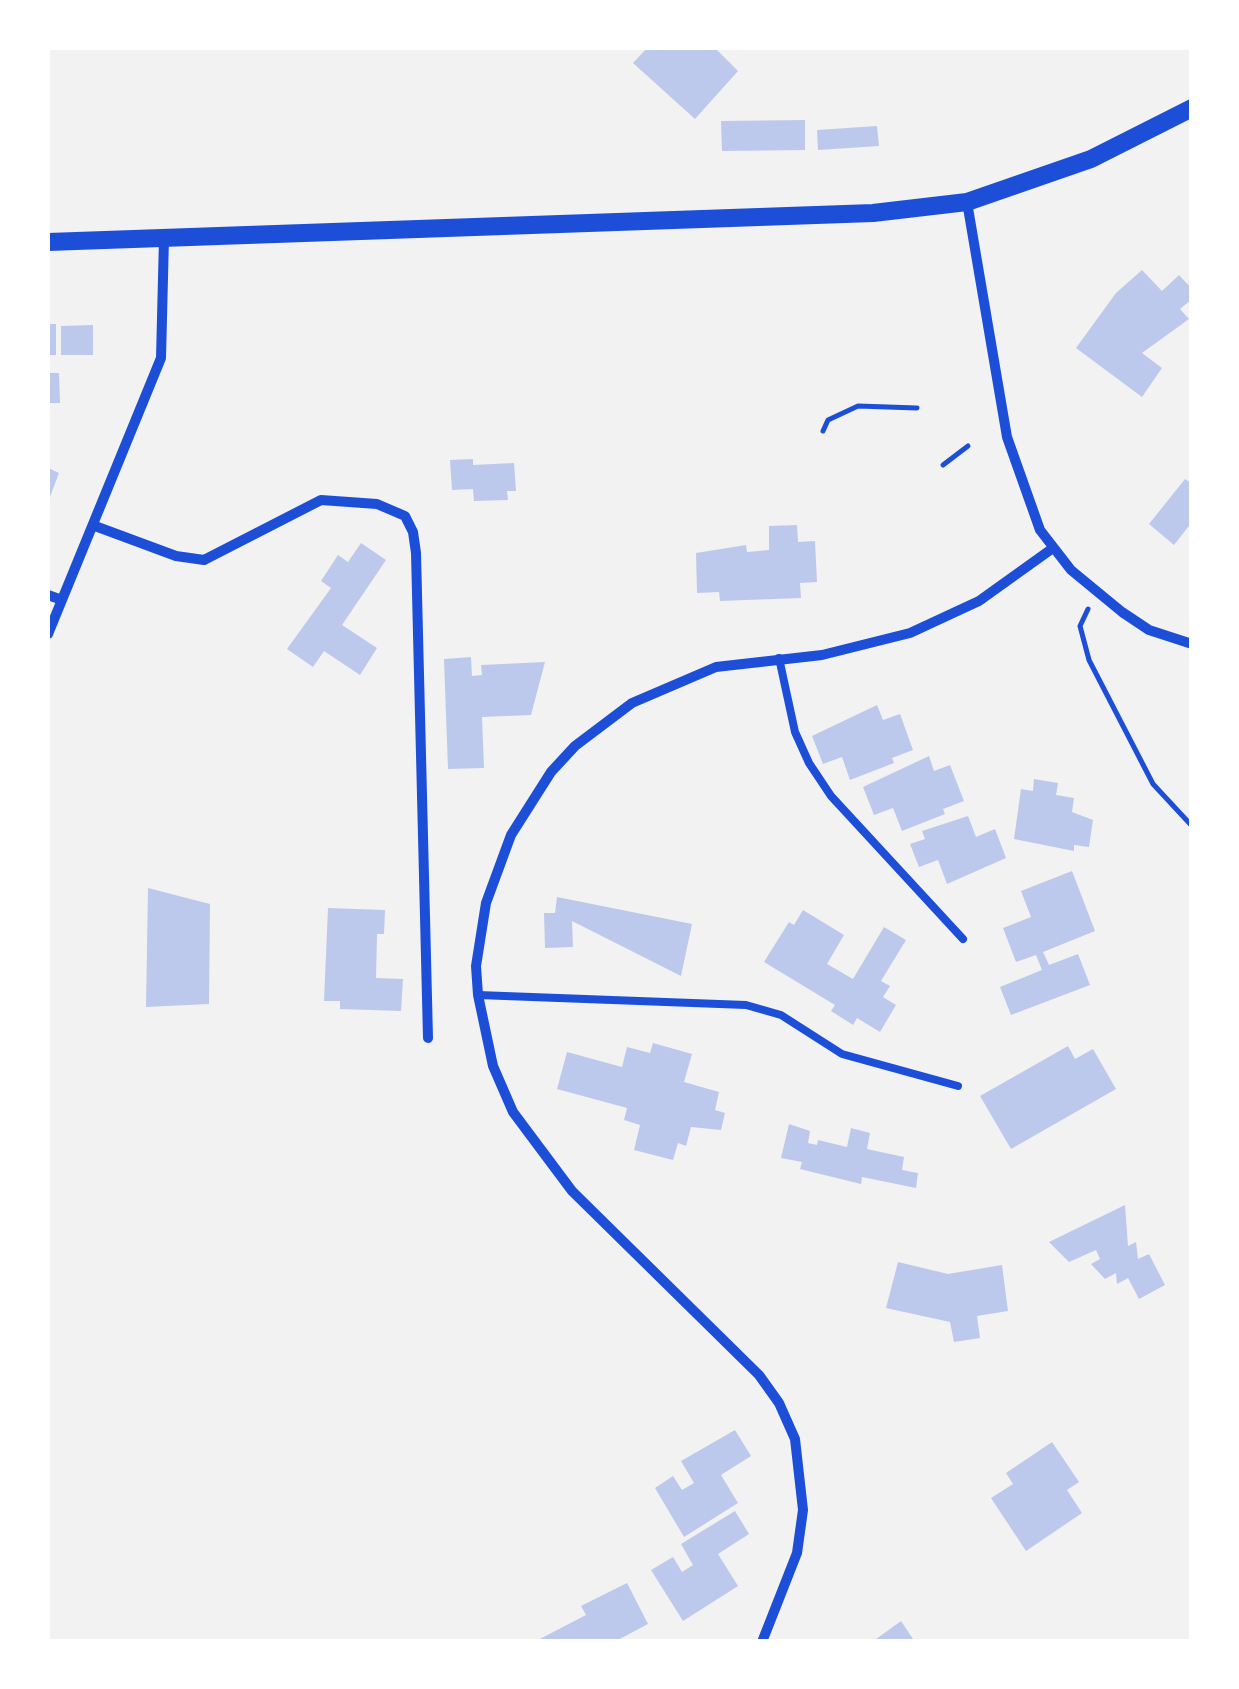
<!DOCTYPE html>
<style>
body{margin:0}
#map{position:relative;width:1239px;height:1689px;overflow:hidden;background:#f2f2f2;font-family:Karla,sans-serif}
canvas{display:block}
.frame{position:absolute;inset:0;border:50px solid #fff;pointer-events:none}
</style>
<div id="map">
<canvas width="1239" height="1689"></canvas>
<div class="frame"></div>
</div>
<script>
const g = document.querySelector('canvas').getContext('2d');
g.lineJoin = 'round';
function paint(path, color) {
  g.fillStyle = color;
  g.fill(path, 'evenodd');
}
function poly(rows) {
  const path = new Path2D();
  for (const r of rows) {
    path.moveTo(r[0], r[1]);
    for (let i = 2; i < r.length; i += 2) path.lineTo(r[i], r[i + 1]);
  }
  return path;
}
function stroke(path, color, width, dash) {
  g.strokeStyle = color;
  g.lineWidth = width;
  g.lineCap = dash ? 'butt' : 'round';
  g.setLineDash(dash || []);
  g.stroke(path);
}
const building = poly([
 [647,48,715,48,738,71,695,119,633,63],
 [805,120,805,150,722,151,721,121],
 [877,126,879,146,818,150,817,130],
 [1142,270,1162,291,1179,275,1192,289,1192,299,1180,309,1189,319,1142,353,1162,368,1142,397,1076,348,1116,293],
 [48,324,56,324,56,355,48,355],
 [93,325,93,355,61,355,61,326],
 [48,373,59,373,60,403,48,403],
 [473,459,473,465,514,463,516,491,507,491,508,500,474,501,473,489,452,490,450,460],
 [48,468,59,473,48,502],
 [1185,479,1192,484,1192,522,1174,545,1149,524],
 [797,525,798,542,815,541,817,582,800,583,801,598,720,601,719,592,697,593,696,553,746,545,747,552,769,550,769,526],
 [361,543,386,560,342,625,377,648,360,675,324,651,313,667,287,649,331,588,321,581,338,555,348,562],
 [471,657,472,676,482,675,481,665,545,662,531,715,482,717,484,768,448,769,444,659],
 [877,705,883,720,900,714,913,750,892,758,894,763,850,780,842,757,823,764,812,736],
 [929,756,934,771,950,765,964,801,943,809,945,814,902,831,893,808,874,815,863,787],
 [1034,779,1058,783,1056,795,1074,798,1072,812,1093,820,1089,847,1074,845,1074,851,1014,839,1021,789,1033,791],
 [968,816,976,837,995,829,1006,858,947,884,938,860,919,867,910,844,925,839,922,831],
 [1072,871,1095,931,1043,952,1049,965,1078,954,1090,985,1011,1015,1000,987,1042,970,1036,955,1016,962,1003,928,1031,917,1021,891],
 [148,888,210,904,209,1004,146,1007],
 [557,897,692,924,681,976,572,921,573,947,545,948,544,913,555,913],
 [328,908,385,910,384,934,377,934,376,978,403,979,401,1011,340,1009,340,1001,324,1001],
 [803,910,844,935,827,964,853,979,884,927,906,940,881,981,890,986,883,997,896,1005,880,1032,857,1018,853,1025,831,1011,835,1005,764,962,789,922,794,925],
 [653,1043,692,1054,684,1082,719,1092,715,1110,725,1113,721,1130,691,1127,686,1146,678,1143,673,1160,634,1150,640,1125,624,1120,627,1108,557,1089,567,1052,622,1067,627,1047,650,1053],
 [1068,1046,1075,1059,1093,1049,1116,1089,1011,1149,980,1096],
 [789,1124,810,1131,808,1143,817,1145,818,1140,847,1147,851,1128,870,1133,867,1149,904,1157,902,1170,918,1173,916,1188,862,1177,861,1184,800,1169,802,1162,781,1158],
 [1125,1205,1128,1246,1136,1242,1138,1259,1149,1254,1165,1285,1139,1299,1128,1278,1117,1284,1116,1273,1105,1279,1091,1264,1100,1259,1096,1250,1069,1262,1049,1242],
 [898,1262,948,1274,1002,1265,1008,1311,977,1316,980,1338,954,1342,950,1322,886,1308],
 [735,1430,751,1456,721,1475,738,1503,684,1537,655,1488,673,1476,682,1490,694,1483,681,1461],
 [1052,1442,1079,1482,1067,1490,1082,1513,1026,1551,991,1498,1013,1484,1006,1473],
 [735,1511,749,1534,718,1554,738,1586,683,1621,651,1570,673,1557,682,1572,693,1565,681,1544],
 [627,1583,648,1624,614,1642,534,1642,586,1615,581,1606],
 [901,1621,915,1642,872,1642]
]);
const path = poly([
 [823,431,828,420,858,406,917,408],
 [943,465,968,446],
 [1088,609,1080,626,1089,660,1153,784,1192,826]
]);
const service = poly([
 [779,658,795,732,809,763,831,796,963,939],
 [478,995,746,1005,781,1015,842,1054,958,1086]
]);
const minor = poly([
 [967,202,1007,437,1040,530,1071,570,1122,612,1149,630,1192,644],
 [95,526,176,556,204,560,321,500,377,504,405,516,413,532,416,553,428,1038],
 [48,595,62,600],
 [48,634,161,358,164,238],
 [762,1642,797,1553,803,1510,795,1439,779,1403,759,1375,572,1191,513,1112,493,1066,478,995,476,966,486,903,511,835,551,772,575,746,632,703,716,667,822,655,910,633,979,601,1053,548]
]);
const tertiary = poly([
 [48,242,873,213,967,202,1091,159,1192,108]
]);
paint(building, '#bdc9ec');
stroke(path, '#1d4ed8', 5);
stroke(service, '#1d4ed8', 8);
stroke(minor, '#1d4ed8', 10);
stroke(tertiary, '#1d4ed8', 18);
</script>
